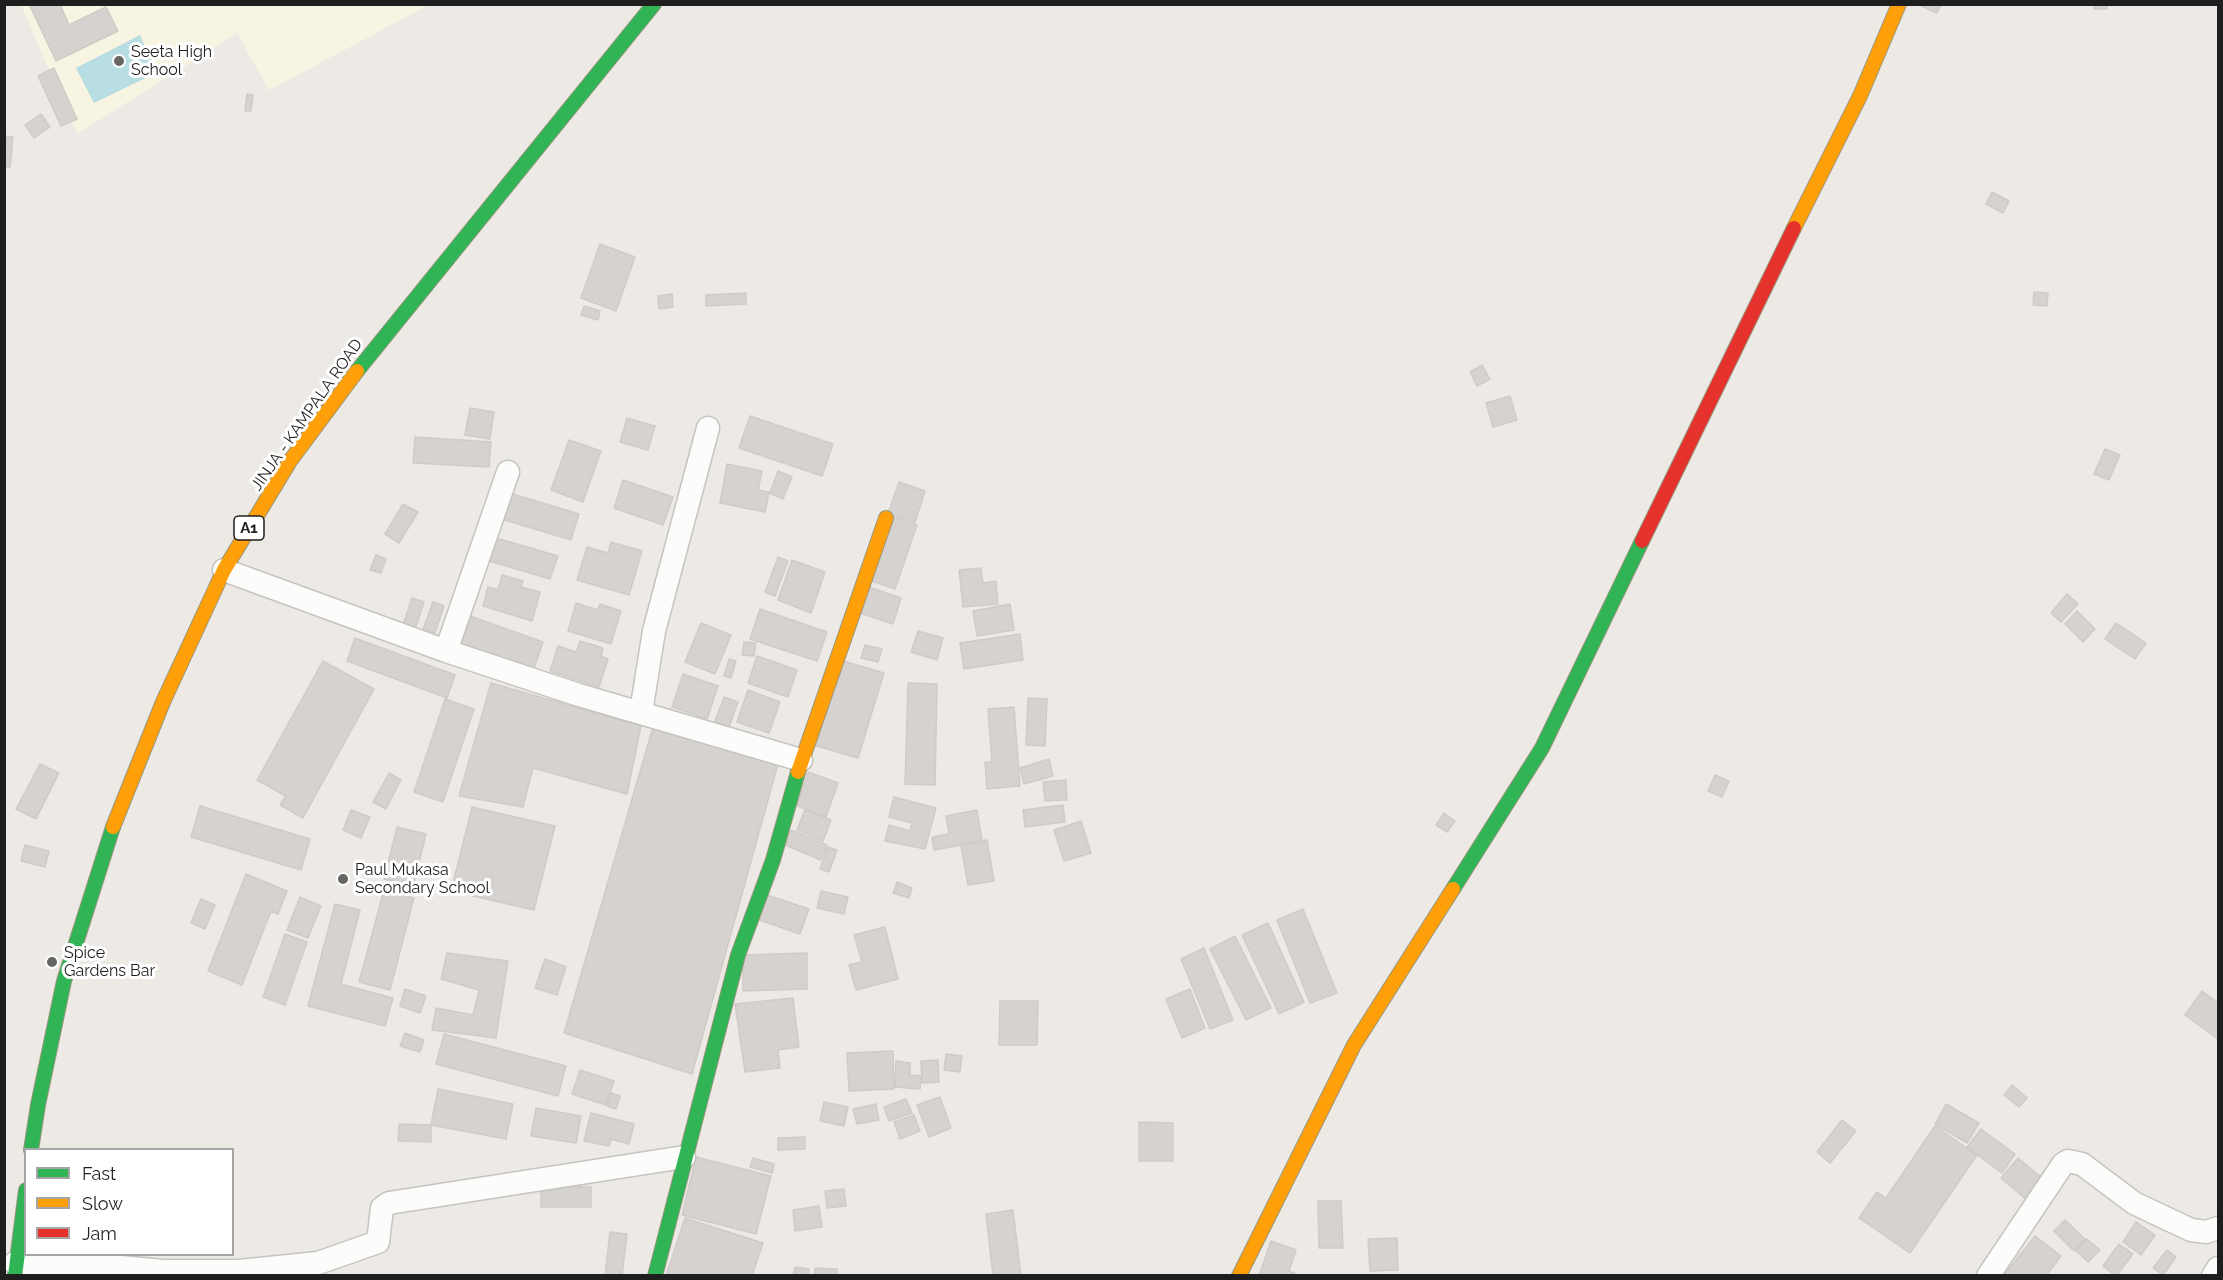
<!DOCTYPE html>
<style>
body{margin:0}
#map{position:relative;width:2223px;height:1280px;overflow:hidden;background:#edeae6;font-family:Raleway,sans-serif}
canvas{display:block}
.frame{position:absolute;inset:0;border:6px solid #1e1e1e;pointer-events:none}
.legend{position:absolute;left:24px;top:1148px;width:210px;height:108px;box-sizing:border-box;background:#fff;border:2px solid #a5a5a5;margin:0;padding:8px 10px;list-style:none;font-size:18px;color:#1e1e1e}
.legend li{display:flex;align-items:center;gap:12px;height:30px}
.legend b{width:30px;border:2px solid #a5a5a5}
</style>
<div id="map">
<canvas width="2223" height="1280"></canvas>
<div class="frame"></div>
<ul class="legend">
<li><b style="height:8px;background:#30b455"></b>Fast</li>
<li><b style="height:8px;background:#ff9f0a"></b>Slow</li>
<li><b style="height:8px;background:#e5322d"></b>Jam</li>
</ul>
</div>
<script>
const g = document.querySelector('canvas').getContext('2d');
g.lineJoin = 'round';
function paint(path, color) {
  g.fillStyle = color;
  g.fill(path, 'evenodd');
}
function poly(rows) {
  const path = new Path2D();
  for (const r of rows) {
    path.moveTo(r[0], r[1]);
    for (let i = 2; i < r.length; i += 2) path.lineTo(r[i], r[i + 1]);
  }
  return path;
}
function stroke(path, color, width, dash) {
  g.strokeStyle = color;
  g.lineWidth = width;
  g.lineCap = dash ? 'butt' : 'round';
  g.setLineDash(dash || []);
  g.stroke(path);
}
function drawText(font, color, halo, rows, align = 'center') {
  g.font = font + ' Raleway,sans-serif';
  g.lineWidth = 6;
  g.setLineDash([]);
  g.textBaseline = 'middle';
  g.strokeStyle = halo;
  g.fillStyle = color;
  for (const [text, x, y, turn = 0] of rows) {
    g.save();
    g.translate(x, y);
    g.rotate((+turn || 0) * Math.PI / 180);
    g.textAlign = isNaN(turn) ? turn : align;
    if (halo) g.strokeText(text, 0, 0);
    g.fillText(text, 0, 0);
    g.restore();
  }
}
const education = poly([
 [21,5,429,5,269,90,237,33,77,134]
]);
const water = poly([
 [140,35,156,73,94,103,76,68]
]);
const building = poly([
 [29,4,60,4,69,25,106,7,118,31,56,61,29,4],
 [1917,4,1941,4,1937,13,1917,4],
 [2094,4,2107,4,2107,9,2094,9,2094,4],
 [54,68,77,119,61,126,38,76,54,68],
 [247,94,253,95,251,111,245,111,247,94],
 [41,114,50,127,34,138,25,125,41,114],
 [4,136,13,137,10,167,4,167,4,136],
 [1992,192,2009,201,2003,213,1986,204,1992,192],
 [600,244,635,257,616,311,581,298,600,244],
 [2034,292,2048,293,2047,306,2033,305,2034,292],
 [746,293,746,304,706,306,706,295,746,293],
 [672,294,673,307,659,309,658,296,672,294],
 [584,306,600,311,598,320,581,315,584,306],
 [1482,365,1490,379,1477,386,1470,372,1482,365],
 [1510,396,1517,420,1493,427,1486,403,1510,396],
 [470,408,494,412,490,439,465,435,470,408],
 [750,416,833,444,822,476,739,448,750,416],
 [627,418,655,426,648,450,620,442,627,418],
 [415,437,491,442,489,467,413,463,415,437],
 [569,440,601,451,583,502,551,490,569,440],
 [2105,449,2120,455,2109,480,2094,474,2105,449],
 [727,464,762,471,758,490,769,492,765,512,720,503,727,464],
 [778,471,792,477,783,499,770,493,778,471],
 [623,480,673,497,663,525,614,508,623,480],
 [899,482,925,491,915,522,888,513,899,482],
 [503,491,579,514,571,540,495,517,503,491],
 [403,504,418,512,399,543,385,534,403,504],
 [891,516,917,525,895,589,869,580,891,516],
 [493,537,558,556,550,579,486,560,493,537],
 [611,542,642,551,629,595,577,580,587,547,608,553,611,542],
 [376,555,386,559,381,573,370,570,376,555],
 [778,557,788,561,775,596,765,592,778,557],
 [792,560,825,572,811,613,778,600,792,560],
 [981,568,983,583,996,581,998,604,963,607,959,570,981,568],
 [502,575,523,581,521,587,540,592,532,621,483,606,488,587,498,590,502,575],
 [866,586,901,598,893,624,857,612,866,586],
 [2067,594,2078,604,2061,622,2051,613,2067,594],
 [412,598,424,602,415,629,403,625,412,598],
 [433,602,444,606,435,633,423,629,433,602],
 [576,603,598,610,600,604,621,611,611,644,568,631,576,603],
 [1010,604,1014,630,977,636,973,611,1010,604],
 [760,609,827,632,817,661,750,639,760,609],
 [2077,611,2095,629,2083,642,2065,624,2077,611],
 [470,616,543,642,533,671,460,645,470,616],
 [701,623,731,635,715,674,685,662,701,623],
 [2116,623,2146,643,2135,659,2105,639,2116,623],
 [918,631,943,638,937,660,911,652,918,631],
 [1020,634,1023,660,964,669,960,643,1020,634],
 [355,638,455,675,447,698,347,661,355,638],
 [580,641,603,648,601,656,608,659,599,687,550,671,558,646,576,652,580,641],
 [744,642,756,643,754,656,742,655,744,642],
 [865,645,882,649,878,662,861,658,865,645],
 [757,656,797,670,788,697,748,683,757,656],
 [729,659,736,661,731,678,724,676,729,659],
 [840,660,884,673,858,758,813,745,840,660],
 [323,661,374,689,303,818,280,805,286,796,257,780,323,661],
 [683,674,718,686,707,719,672,707,683,674],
 [491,683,641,726,627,794,533,768,523,807,459,796,491,683],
 [908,683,937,684,935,785,905,784,908,683],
 [748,690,780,702,769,733,737,722,748,690],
 [724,697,738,702,729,727,715,721,724,697],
 [1028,698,1047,699,1045,746,1026,745,1028,698],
 [445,699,474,709,443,802,414,792,445,699],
 [1014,707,1020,786,987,789,985,762,992,762,988,709,1014,707],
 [653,727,780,757,692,1074,564,1033,653,727],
 [1049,759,1053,776,1024,784,1020,768,1049,759],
 [40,764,59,773,36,819,16,809,40,764],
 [808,772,838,783,826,817,797,806,808,772],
 [389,773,401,780,386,809,373,802,389,773],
 [1715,775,1729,781,1722,797,1708,791,1715,775],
 [1066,780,1067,800,1045,801,1043,782,1066,780],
 [894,797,936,808,925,849,885,841,889,825,910,831,912,823,889,817,894,797],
 [1063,805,1065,822,1025,827,1023,810,1063,805],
 [200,806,310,839,301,870,191,837,200,806],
 [472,807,555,826,534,910,451,891,472,807],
 [351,810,370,817,361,838,343,830,351,810],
 [805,810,831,820,823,841,797,830,805,810],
 [977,810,982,841,934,850,932,837,949,834,946,816,977,810],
 [1444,813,1455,821,1447,832,1436,825,1444,813],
 [1081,821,1091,853,1064,861,1054,830,1081,821],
 [397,827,426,834,413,887,384,879,397,827],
 [791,830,827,845,821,860,785,845,791,830],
 [987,840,994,881,968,885,961,845,987,840],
 [25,845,49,851,45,867,21,861,25,845],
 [828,847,837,850,829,872,820,869,828,847],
 [246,874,287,891,278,914,271,911,242,985,208,971,246,874],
 [897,882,912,888,909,898,893,893,897,882],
 [384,890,414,898,390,990,359,982,384,890],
 [821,891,848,897,844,914,817,908,821,891],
 [767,895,809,909,800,934,759,920,767,895],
 [300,897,321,906,308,938,287,930,300,897],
 [201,899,215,905,205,929,191,923,201,899],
 [335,904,360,910,341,984,393,998,385,1026,308,1006,335,904],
 [1303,909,1337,993,1310,1003,1277,920,1303,909],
 [1268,923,1304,1002,1279,1014,1242,935,1268,923],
 [885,927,898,979,856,990,849,965,862,962,854,935,885,927],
 [285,934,307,942,285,1005,263,997,285,934],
 [1235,936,1271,1008,1246,1020,1210,949,1235,936],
 [1204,948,1233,1020,1210,1029,1181,959,1204,948],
 [447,953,508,961,496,1038,432,1030,436,1008,473,1015,479,990,441,979,447,953],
 [807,953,807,989,743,991,743,955,807,953],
 [545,959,566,967,557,995,535,988,545,959],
 [405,989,426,996,420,1013,400,1006,405,989],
 [1190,989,1205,1028,1182,1038,1166,999,1190,989],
 [2202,991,2218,1003,2218,1039,2185,1015,2202,991],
 [793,998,799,1047,778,1050,780,1068,745,1072,735,1004,793,998],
 [1000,1001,1038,1001,1037,1045,999,1045,1000,1001],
 [405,1033,424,1040,420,1052,400,1046,405,1033],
 [444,1034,566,1066,558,1096,436,1064,444,1034],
 [893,1051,894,1089,849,1091,847,1053,893,1051],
 [946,1054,962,1056,960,1072,944,1070,946,1054],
 [938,1060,939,1082,922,1083,921,1061,938,1060],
 [896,1061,910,1063,910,1075,921,1076,920,1089,895,1087,896,1061],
 [580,1070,614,1081,606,1105,572,1094,580,1070],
 [2012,1085,2027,1098,2019,1107,2004,1095,2012,1085],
 [438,1089,513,1104,506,1139,431,1125,438,1089],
 [611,1093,620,1096,616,1109,607,1106,611,1093],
 [940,1097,951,1128,929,1137,917,1105,940,1097],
 [906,1099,912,1113,889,1121,884,1107,906,1099],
 [824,1102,848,1107,844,1126,820,1121,824,1102],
 [876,1104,879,1120,857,1124,853,1109,876,1104],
 [1946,1104,1979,1123,1967,1143,1935,1124,1946,1104],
 [536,1108,581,1116,576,1143,531,1136,536,1108],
 [591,1113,634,1124,629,1144,611,1139,609,1146,584,1141,591,1113],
 [914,1115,920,1131,900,1139,894,1122,914,1115],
 [1842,1120,1856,1131,1830,1163,1817,1152,1842,1120],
 [1139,1122,1173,1123,1173,1161,1139,1161,1139,1122],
 [399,1124,431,1125,431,1142,398,1141,399,1124],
 [1935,1126,1977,1155,1910,1253,1859,1218,1877,1192,1886,1198,1935,1126],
 [1981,1129,2015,1154,2002,1173,1967,1147,1981,1129],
 [805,1137,805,1149,778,1150,778,1138,805,1137],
 [696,1157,771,1176,756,1234,682,1215,696,1157],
 [753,1158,774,1164,772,1173,750,1167,753,1158],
 [2018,1158,2046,1181,2029,1202,2001,1178,2018,1158],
 [541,1186,591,1187,591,1207,541,1207,541,1186],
 [844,1189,846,1206,827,1208,825,1191,844,1189],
 [1318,1201,1341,1201,1343,1248,1319,1248,1318,1201],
 [819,1206,822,1227,795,1231,793,1210,819,1206],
 [1013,1210,1021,1276,993,1276,986,1214,1013,1210],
 [685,1218,763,1243,752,1276,666,1276,685,1218],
 [2065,1220,2085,1239,2074,1251,2054,1231,2065,1220],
 [2136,1222,2155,1235,2141,1255,2123,1242,2136,1222],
 [610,1232,627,1234,622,1276,605,1276,610,1232],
 [2035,1236,2061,1256,2046,1276,2003,1276,2035,1236],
 [1397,1238,1398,1270,1370,1271,1368,1239,1397,1238],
 [2087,1239,2100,1250,2088,1262,2076,1251,2087,1239],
 [1271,1241,1296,1250,1289,1271,1300,1276,1259,1276,1271,1241],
 [2119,1244,2133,1254,2116,1276,2103,1266,2119,1244],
 [2167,1250,2176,1257,2163,1275,2153,1268,2167,1250],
 [795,1267,809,1269,808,1276,793,1276,795,1267],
 [815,1268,837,1269,837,1276,814,1276,815,1268]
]);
const street = poly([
 [224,570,446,651,579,695,801,760],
 [446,651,508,472],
 [641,712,654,631,708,428],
 [15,1263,88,1264,163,1271,239,1271,318,1263,378,1242,382,1208,389,1203,684,1157],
 [1988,1276,2063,1164,2068,1161,2082,1164,2134,1203,2191,1230,2206,1232,2218,1228],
 [2213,1276,2218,1268]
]);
const fast = poly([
 [357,371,654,4],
 [1453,889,1542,748,1642,541],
 [31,1150,38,1105,64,981,113,827],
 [15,1276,26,1190],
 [655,1276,738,955,773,860,798,772]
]);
const slow = poly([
 [1794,228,1860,96,1899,4],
 [798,772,886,518],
 [113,827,163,702,224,570,290,461,357,371],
 [1239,1276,1354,1045,1453,889]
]);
const jam = poly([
 [1642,541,1794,228]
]);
const markers = [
 [119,61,6,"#666564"],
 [343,879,6,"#666564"],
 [52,962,6,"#666564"]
];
const shields = [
 [249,528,30]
];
const shieldNames = [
 ["A1",249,528]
];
const poiNames = [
 ["Seeta High",131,52],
 ["School",131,70],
 ["Paul Mukasa",355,870],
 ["Secondary School",355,888],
 ["Spice",64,953],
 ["Gardens Bar",64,971]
];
const streetNames = [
 ["JINJA - KAMPALA ROAD",307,415,-55]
];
paint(education, '#f7f4e1');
paint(water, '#b8dde2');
paint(building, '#d5d2cf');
stroke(building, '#d0cbc7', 1.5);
stroke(street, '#c5c4c2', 25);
stroke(fast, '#97967e', 16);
stroke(slow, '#97967e', 16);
stroke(jam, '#97967e', 16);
stroke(street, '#fcfcfb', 22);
stroke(fast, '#30b455', 14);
stroke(slow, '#ff9f0a', 14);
stroke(jam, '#e5322d', 14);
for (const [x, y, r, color] of markers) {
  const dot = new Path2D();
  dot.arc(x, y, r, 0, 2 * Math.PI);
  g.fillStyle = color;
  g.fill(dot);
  stroke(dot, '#fff', 2);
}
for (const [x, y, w] of shields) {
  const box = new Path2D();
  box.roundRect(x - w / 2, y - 12, w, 24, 4.5);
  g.fillStyle = '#fff';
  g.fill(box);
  stroke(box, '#1e1e1e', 1.5);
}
drawText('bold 15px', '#1e1e1e', null, shieldNames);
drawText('16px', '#1e1e1e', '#fff', poiNames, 'left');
drawText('16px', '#1e1e1e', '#fff', streetNames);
</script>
